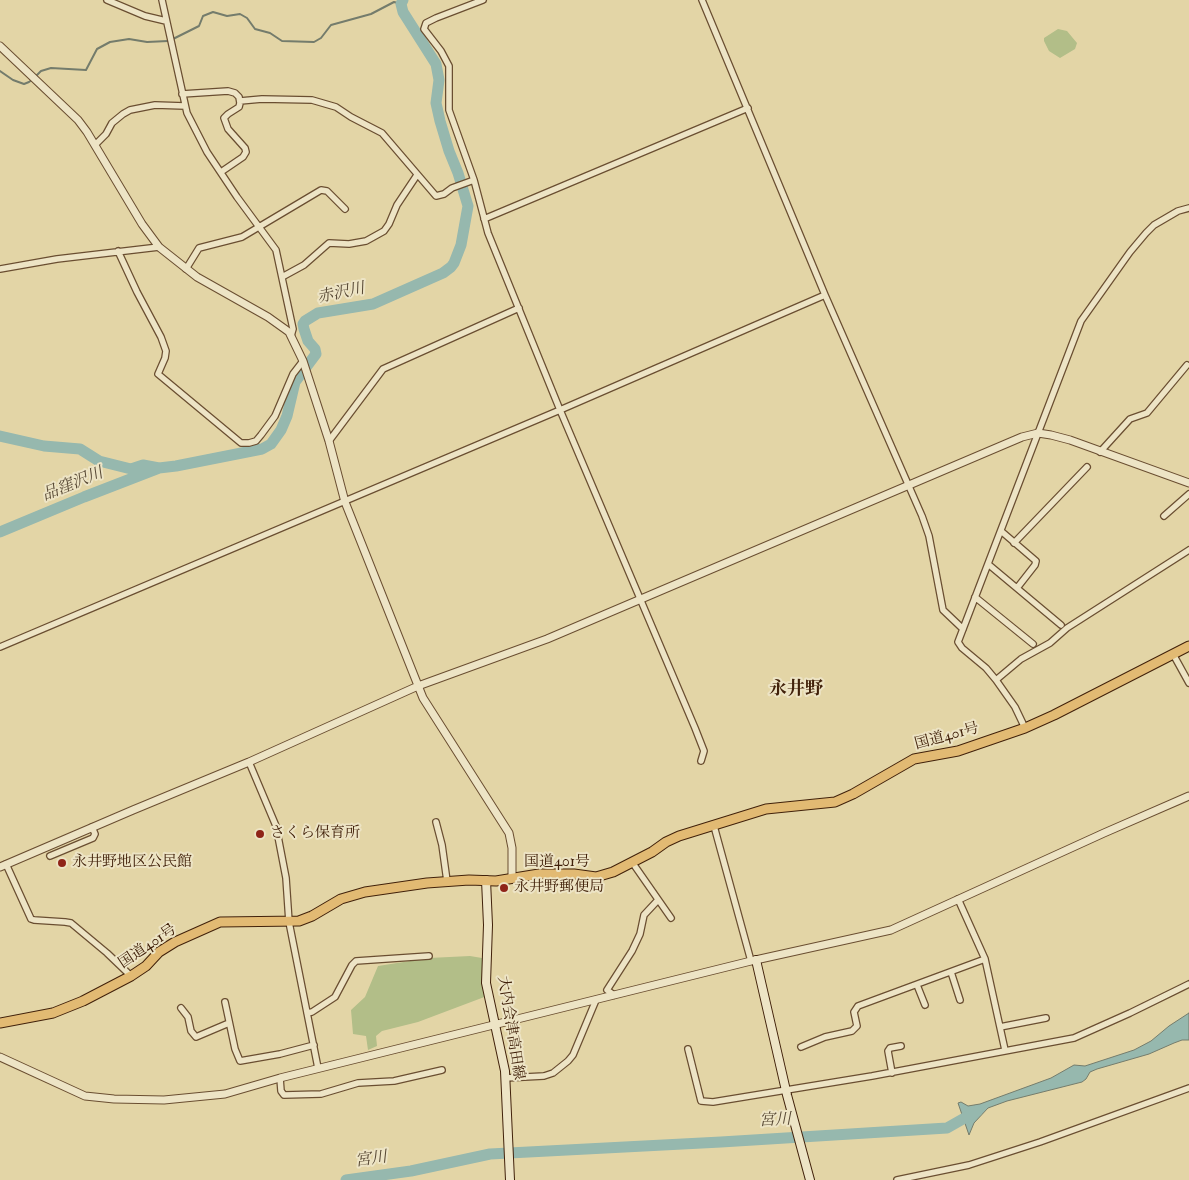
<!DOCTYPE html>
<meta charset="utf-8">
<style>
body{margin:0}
canvas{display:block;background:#e3d5a6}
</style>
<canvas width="1189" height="1180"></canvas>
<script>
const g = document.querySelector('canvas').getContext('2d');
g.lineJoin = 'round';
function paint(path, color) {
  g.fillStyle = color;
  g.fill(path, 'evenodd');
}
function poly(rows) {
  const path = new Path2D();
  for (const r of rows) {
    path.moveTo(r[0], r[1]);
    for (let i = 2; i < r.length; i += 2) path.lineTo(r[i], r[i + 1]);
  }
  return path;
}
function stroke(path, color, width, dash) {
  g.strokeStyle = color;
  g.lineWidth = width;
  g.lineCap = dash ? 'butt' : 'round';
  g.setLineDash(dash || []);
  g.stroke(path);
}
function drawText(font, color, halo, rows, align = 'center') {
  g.font = font + ' "IM FELL Double Pica","Noto Serif JP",serif';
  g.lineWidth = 4;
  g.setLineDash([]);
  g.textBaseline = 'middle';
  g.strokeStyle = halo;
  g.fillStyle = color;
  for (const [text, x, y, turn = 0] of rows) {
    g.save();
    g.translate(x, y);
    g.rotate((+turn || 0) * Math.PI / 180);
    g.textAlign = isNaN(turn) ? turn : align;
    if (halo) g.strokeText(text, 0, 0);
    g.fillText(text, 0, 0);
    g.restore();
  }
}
const green = poly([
 [1058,29,1067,31,1077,43,1075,49,1060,58,1049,51,1044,41,1044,38],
 [470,956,482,958,487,996,418,1022,382,1031,376,1036,377,1046,368,1050,366,1036,353,1034,351,1010,365,997,378,966,429,958]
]);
const water = poly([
 [1189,1013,1189,1040,1182,1040,1174,1043,1149,1054,1097,1069,1090,1072,1086,1079,1082,1082,1007,1101,988,1108,974,1123,969,1135,958,1103,961,1102,968,1106,980,1104,1051,1078,1074,1065,1085,1066,1134,1050,1151,1041,1169,1026,1189,1013]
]);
const stream = poly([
 [173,39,199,26,203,16,213,12,227,16,240,14,247,18,255,29,270,33,282,41,314,42,321,38,331,25,371,14,394,2,401,4],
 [0,71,13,80,24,84,29,82,33,79],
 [36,76,41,71,51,68,86,70,97,49,110,42,129,39,147,42,168,41]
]);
const river = poly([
 [0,436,44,446,80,449,99,461,131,469,143,465,159,468,176,466,262,449,271,444,281,430,287,416,295,382,316,354,315,349,308,341,304,329,303,324,305,321,318,313,373,304,443,273,451,267,454,263,461,245,468,206,458,173,449,151,440,121,436,103,439,80,436,64,403,12,401,4,403,0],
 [0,532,84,497,159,468],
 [346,1180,411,1171,490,1154,721,1142,947,1128,977,1111]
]);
const minor = poly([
 [107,0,145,16,166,21],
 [162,0,187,113,207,152,237,197,276,250,293,329,291,336],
 [483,0,436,18,426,23,424,29,441,51,449,66,449,110,474,180,488,233,560,410,695,728,704,751,701,761],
 [702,0,825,295,922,516,929,536,943,610,963,629],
 [182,94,228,91,235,93,239,97,240,103,239,107,228,114,224,118,228,129,245,148,246,152,243,157,221,172],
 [240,101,262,99,312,100,336,107,351,117,382,133,436,196,444,194,452,188,474,180],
 [96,144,106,134,112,123,123,114,130,110,155,105,185,106],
 [484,219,748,108],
 [118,251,137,292,161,337,166,351,165,358,158,374,241,443,249,443,256,441,261,435,275,416,293,374,303,361],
 [0,269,57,259,159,247],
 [186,269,199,248,242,237,321,190,327,191,345,209],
 [282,277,304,265,329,243,349,244,366,241,384,231,389,224,397,205,417,175],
 [329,441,383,369,519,308],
 [1100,452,1130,419,1147,413,1187,365],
 [1164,516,1189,494],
 [1001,531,1036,561,1035,565,1017,588],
 [1014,543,1087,467],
 [988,564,1061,625],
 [975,597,1033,644],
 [0,647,560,410,825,295],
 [1173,654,1189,683],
 [996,680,1021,659,1050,643,1067,628,1189,550],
 [1025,728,1015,707,996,680,986,668,962,648,958,642,1081,321,1130,252,1146,233,1154,225,1178,211,1189,208],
 [249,762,276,826,286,878,289,922,318,1068],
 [436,822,442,845,447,881],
 [714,826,751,961],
 [50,856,93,838,95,834,92,827],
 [632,862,671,918],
 [6,864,31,919,34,920,65,922,71,923,107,953,131,976],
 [958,899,985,959,1005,1050],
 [951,972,960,1000],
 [917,985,925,1005],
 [614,995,607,990,632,951,640,934,644,915,658,900],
 [225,1002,235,1049,240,1061,280,1054,314,1045],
 [181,1008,188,1017,191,1031,196,1037,229,1023],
 [307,1013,312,1012,335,997,352,965,356,961,429,956],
 [1000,1027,1046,1018],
 [801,1047,825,1037,852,1031,857,1026,854,1012,858,1006,985,959],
 [688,1049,701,1101,713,1102,872,1076,1074,1038,1130,1013,1189,984],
 [892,1073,888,1051,890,1048,901,1046],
 [280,1078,281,1091,284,1095,321,1094,358,1083,394,1081,442,1070],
 [505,1078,544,1076,553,1073,568,1061,573,1055,596,1000],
 [897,1180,969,1165,1040,1142,1189,1088]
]);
const tertiary = poly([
 [0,46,78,120,87,132,142,224,159,247,197,277,268,317,289,332,303,361,329,441,345,502,423,698,509,833,512,848,512,878],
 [0,867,133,810,249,762,418,686,547,639,1022,437,1038,433,1051,435,1070,440,1189,483],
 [0,1057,85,1096,114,1099,164,1100,225,1094,280,1078,614,995,751,961,891,930,1104,833,1189,796]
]);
const secondary = poly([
 [486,880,488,925,486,983,505,1071,510,1180],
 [756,960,787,1095,810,1180]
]);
const trunk = poly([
 [0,1023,53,1013,83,1001,131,976,146,966,159,952,175,942,220,922,299,921,312,916,341,899,365,892,427,883,469,880,496,881,539,874,574,874,596,877,613,872,652,852,666,842,679,836,766,809,835,802,853,794,914,759,958,751,1025,728,1054,715,1189,646]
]);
const markers = [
 [260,834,5,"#8f2418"],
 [62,863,5,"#8f2418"],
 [504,888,5,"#8f2418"]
];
const streetNames = [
 ["国道401号",947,737,-15],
 ["国道401号",557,863],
 ["国道401号",148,947,-34],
 ["大内会津高田線",510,1028,81]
];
const poiNames = [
 ["さくら保育所",270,834],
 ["永井野地区公民館",72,863],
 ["永井野郵便局",514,888]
];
const waterNames = [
 ["赤沢川",341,294,-12],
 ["品窪沢川",73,485,-22],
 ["宮川",775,1121,-3],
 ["宮川",371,1160,-8]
];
const quarterNames = [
 ["永井野",796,690]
];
paint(green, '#b2be88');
paint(water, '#96b8ae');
stroke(water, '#747c6c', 1);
stroke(stream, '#747c6c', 2);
stroke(river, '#96b8ae', 11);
stroke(minor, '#6a4e31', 8);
stroke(tertiary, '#6a4e31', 9);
stroke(secondary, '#41210a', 10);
stroke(trunk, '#41210a', 11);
stroke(minor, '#ede4c5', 5.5);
stroke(tertiary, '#ede4c5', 7);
stroke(secondary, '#ede4c5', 8);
stroke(trunk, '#e2ba73', 9);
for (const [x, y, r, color] of markers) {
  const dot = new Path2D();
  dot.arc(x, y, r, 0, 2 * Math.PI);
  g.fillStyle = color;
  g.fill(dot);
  stroke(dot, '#ede4c5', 2);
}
drawText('15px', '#41210a', '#ede4c5', streetNames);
drawText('15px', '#41210a', '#ede4c5', poiNames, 'left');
drawText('italic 16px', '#564733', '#ede4c5', waterNames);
drawText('bold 18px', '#41210a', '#ede4c5', quarterNames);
</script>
